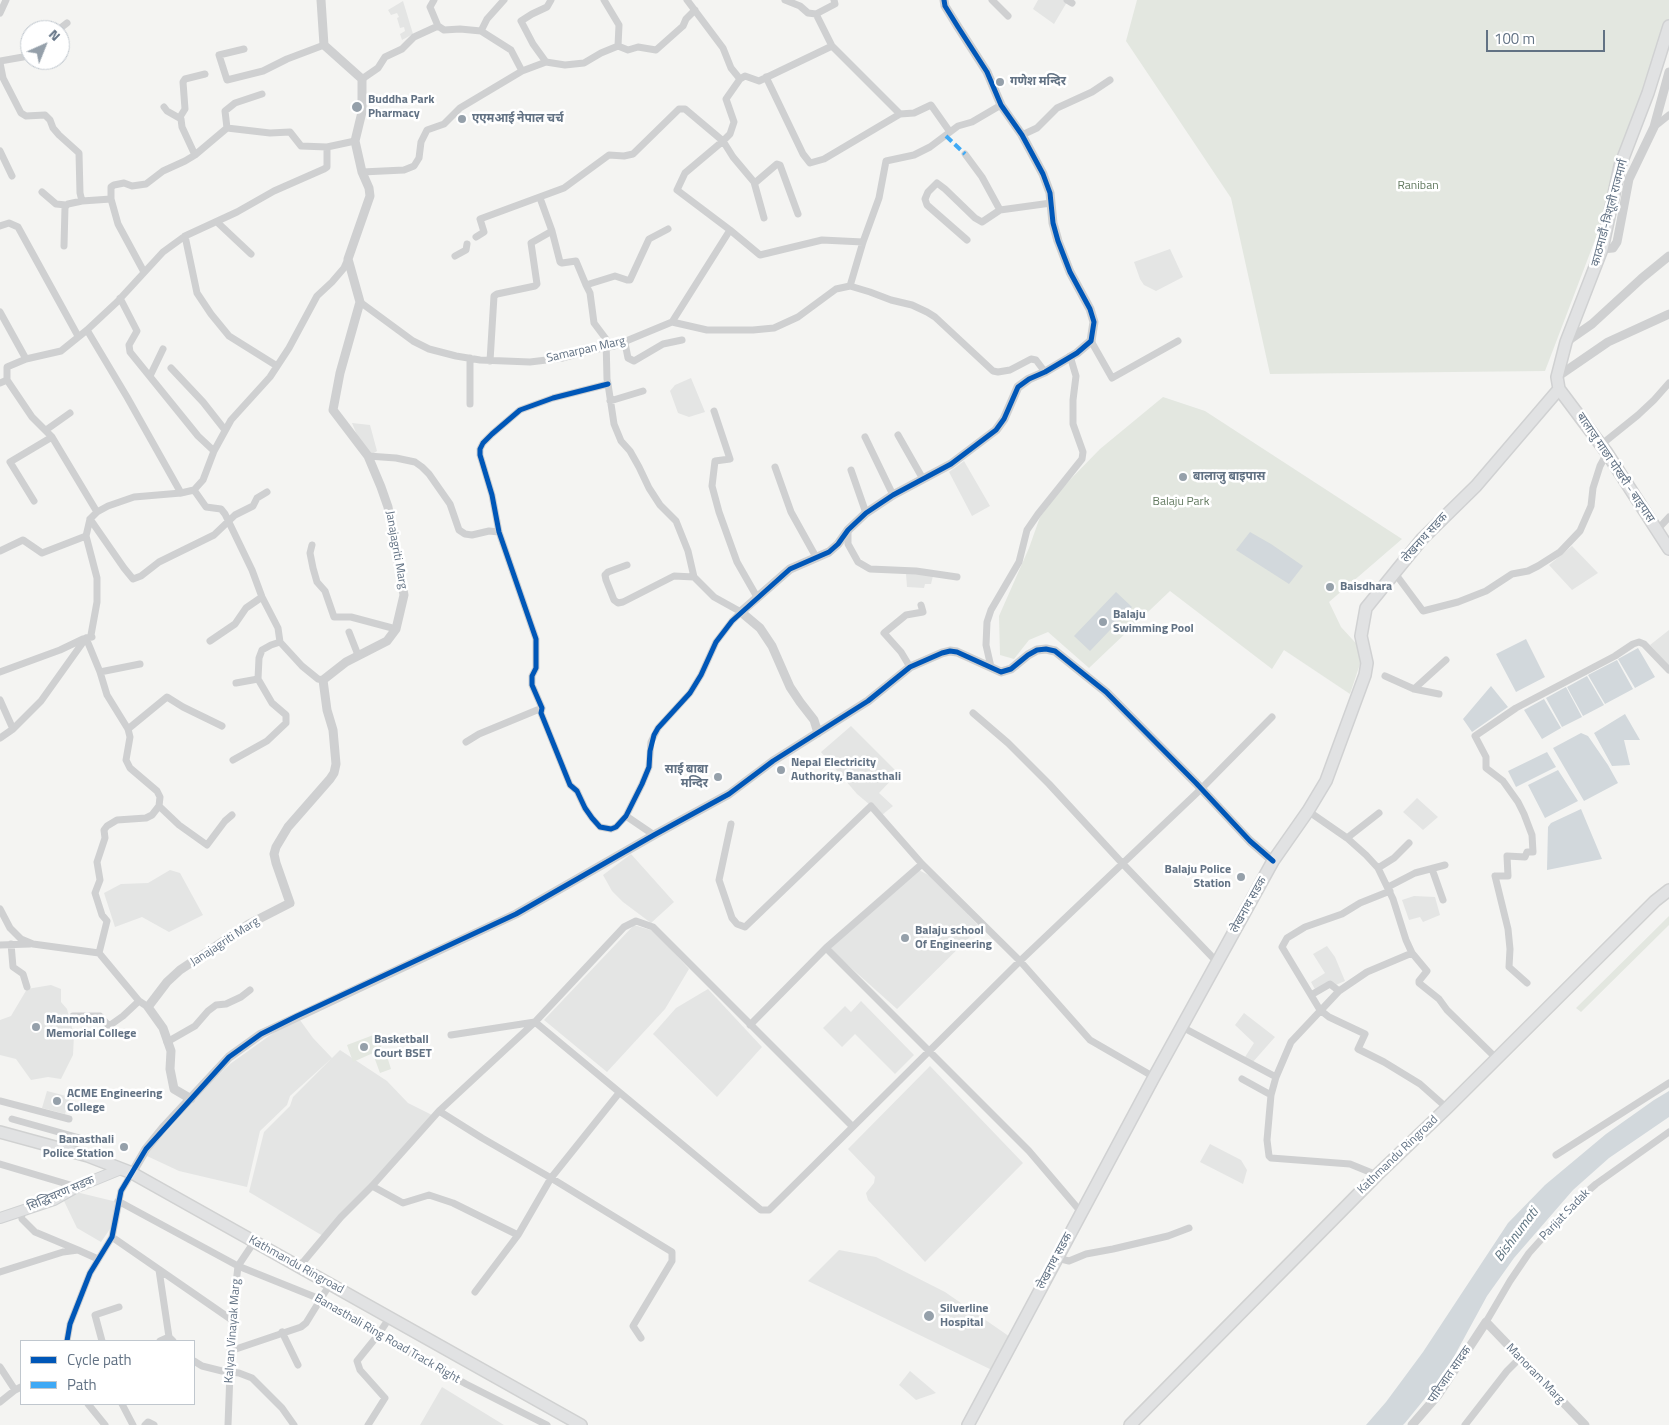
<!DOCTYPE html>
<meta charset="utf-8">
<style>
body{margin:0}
#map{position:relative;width:1669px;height:1425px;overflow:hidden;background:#f4f4f2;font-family:"Titillium Web",sans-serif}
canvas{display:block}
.legend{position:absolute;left:20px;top:1340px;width:175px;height:65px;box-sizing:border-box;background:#fff;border:1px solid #c0c7ce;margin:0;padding:6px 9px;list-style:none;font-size:15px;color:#627284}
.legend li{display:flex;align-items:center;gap:10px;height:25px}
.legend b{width:25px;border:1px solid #c0c7ce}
.north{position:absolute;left:20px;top:20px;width:50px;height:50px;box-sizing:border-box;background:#fff;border:1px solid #c0c7ce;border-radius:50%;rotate:44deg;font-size:14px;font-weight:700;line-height:20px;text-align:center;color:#627284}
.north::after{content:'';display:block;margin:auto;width:18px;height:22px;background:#95a0aa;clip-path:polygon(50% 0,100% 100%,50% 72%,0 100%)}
.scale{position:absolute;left:1486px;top:30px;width:119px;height:22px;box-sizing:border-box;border:2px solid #627284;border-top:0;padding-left:6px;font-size:15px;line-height:18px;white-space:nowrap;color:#627284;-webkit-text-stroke:4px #fff;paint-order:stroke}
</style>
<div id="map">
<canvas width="1669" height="1425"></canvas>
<ul class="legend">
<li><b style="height:6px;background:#0057b8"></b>Cycle path</li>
<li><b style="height:6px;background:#3fa9f5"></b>Path</li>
</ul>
<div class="north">N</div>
<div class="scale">100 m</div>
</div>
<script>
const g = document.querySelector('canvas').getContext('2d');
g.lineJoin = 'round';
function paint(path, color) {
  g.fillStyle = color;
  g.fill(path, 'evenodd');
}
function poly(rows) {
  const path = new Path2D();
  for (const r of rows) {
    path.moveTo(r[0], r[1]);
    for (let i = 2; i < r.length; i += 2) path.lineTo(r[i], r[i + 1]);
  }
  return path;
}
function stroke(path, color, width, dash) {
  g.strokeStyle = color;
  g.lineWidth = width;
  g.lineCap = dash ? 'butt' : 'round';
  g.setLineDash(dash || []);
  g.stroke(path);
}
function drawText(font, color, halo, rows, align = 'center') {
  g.font = font + ' "Titillium Web","Noto Sans Devanagari",sans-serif';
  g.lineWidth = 5;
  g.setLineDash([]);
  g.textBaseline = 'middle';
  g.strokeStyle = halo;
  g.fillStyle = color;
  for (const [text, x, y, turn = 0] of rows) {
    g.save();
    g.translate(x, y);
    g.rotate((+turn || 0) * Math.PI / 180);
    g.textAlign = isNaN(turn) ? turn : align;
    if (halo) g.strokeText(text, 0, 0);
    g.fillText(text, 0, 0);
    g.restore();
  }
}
const built = poly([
 [1038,0,1063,0,1067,2,1054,24,1033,9],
 [403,1,413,34,402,40,400,34,405,31,404,27,400,28,397,18,399,17,397,13,391,15,388,10],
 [1170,249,1183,277,1156,291,1144,285,1140,279,1134,262],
 [691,378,705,412,689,417,678,413,670,391,675,385],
 [352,423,370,425,377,451,371,455,357,435],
 [964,461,990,506,972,516,949,472],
 [1572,546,1598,573,1572,590,1549,565],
 [913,573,933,576,931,584,925,584,924,588,907,587,906,574],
 [1669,630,1669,666,1650,645],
 [851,726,898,773,879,793,893,806,882,815,857,794,821,752],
 [1417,798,1438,817,1423,830,1403,812],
 [631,854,674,902,651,923,623,902,612,891,603,875],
 [917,869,932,877,980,927,897,1009,830,949],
 [170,870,180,873,203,915,169,932,142,917,115,927,104,893,121,884,148,883],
 [1414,896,1435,897,1440,915,1423,922,1420,917,1409,920,1402,900],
 [634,925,654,931,689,969,665,1009,607,1072,544,1020],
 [1327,946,1335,957,1345,981,1317,993,1311,982,1325,973,1313,954],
 [51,985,61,989,61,1002,67,1009,74,1035,73,1055,61,1079,48,1077,31,1080,16,1059,0,1055,0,1020,11,1016,27,989],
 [708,989,762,1047,717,1097,653,1034,676,1008],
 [861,1001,914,1055,895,1074,855,1034,842,1047,823,1028,845,1006,851,1012],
 [1244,1013,1275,1037,1252,1063,1245,1057,1254,1043,1235,1025],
 [297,1016,313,1038,332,1058,340,1050,387,1081,408,1103,436,1117,323,1236,249,1192,264,1132,290,1106,293,1097,332,1058,290,1096,287,1105,260,1131,247,1187,179,1171,147,1156,160,1135,182,1110,230,1064],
 [930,1066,1023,1163,925,1262,868,1200,866,1193,874,1183,875,1177,848,1149],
 [47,1091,70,1097,65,1114,42,1108],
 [1210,1144,1241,1160,1247,1170,1243,1184,1200,1162],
 [72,1191,117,1202,110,1229,101,1242,77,1228,64,1201],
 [839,1250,876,1257,945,1292,1013,1339,996,1372,808,1281],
 [910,1371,936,1393,916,1400,899,1385],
 [442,1387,504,1425,420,1425]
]);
const green = poly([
 [1137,0,1669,0,1669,46,1545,371,1270,374,1231,198,1126,41],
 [1163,397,1205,411,1402,539,1329,602,1341,627,1364,652,1350,694,1284,650,1272,669,1170,591,1089,668,1048,632,1029,640,1014,659,1000,655,999,616,1029,548,1040,517,1059,491,1100,449],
 [1669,916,1669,925,1581,1012,1576,1008],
 [376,1034,382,1049,353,1062,347,1045],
 [385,1050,391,1069,380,1073,373,1054]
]);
const water = poly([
 [1250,532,1271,544,1303,566,1289,584,1236,550],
 [1116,592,1132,607,1090,651,1074,636],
 [1526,639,1545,677,1516,692,1496,654],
 [1638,648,1655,677,1635,688,1618,659],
 [1617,660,1633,689,1605,704,1588,675],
 [1587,676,1604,705,1583,716,1567,687],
 [1491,686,1508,707,1472,732,1463,719],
 [1566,687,1582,717,1562,727,1546,698],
 [1544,699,1561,728,1542,739,1524,710],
 [1625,714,1640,740,1624,740,1630,765,1612,766,1594,733],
 [1581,733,1588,736,1608,765,1618,783,1584,801,1553,748],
 [1547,752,1556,767,1516,787,1508,771],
 [1558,770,1578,801,1545,818,1528,785],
 [1581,809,1602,859,1547,870,1548,827,1551,823],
 [1669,1091,1669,1117,1609,1158,1573,1190,1514,1258,1487,1296,1444,1375,1405,1423,1403,1425,1366,1425,1386,1402,1423,1352,1508,1223,1545,1185,1606,1134,1654,1100]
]);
const minor = poly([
 [604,0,619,25,618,46],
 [687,0,723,48,731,68,740,79],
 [785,0,800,6,808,13,816,14,832,46],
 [992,0,1008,16],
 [1067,0,1072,3],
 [0,13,6,0],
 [816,14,835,4,834,0],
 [438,26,444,30,460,29,481,31,511,50,522,71],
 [58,30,67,23],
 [481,31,487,19,504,0],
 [244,49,219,55,227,80,263,71,287,59,324,45],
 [0,61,23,57,27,53,30,46],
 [546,62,533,44,521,21,532,14,547,7,551,0],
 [0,63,3,78,21,113,26,116,45,115,50,120,53,128,59,135,79,153,80,193,82,201,111,199,118,224,144,272],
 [766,77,803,154,810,163,824,159,900,114],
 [362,79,378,68,385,57,402,49,414,37,438,26,430,7,434,0],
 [164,107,167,111,181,119,182,127,195,155],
 [180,117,185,109,183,82,185,79,205,74],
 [1654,127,1669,115],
 [227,128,225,111,235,103,262,94],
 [1022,135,1037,128,1057,108,1092,92,1110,80],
 [0,151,12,176],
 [965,154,982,177,1000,210],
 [362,172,404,170,414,166,419,158,421,142,427,130,444,124,460,108,522,71,546,62,565,65,584,63,601,53,618,46,628,50,638,47,656,50,683,26,686,19,695,10],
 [754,182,764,218],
 [42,192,56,204,66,205],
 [111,199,111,187,114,185,124,183,132,186,146,184,163,171,185,161,195,155,227,128,270,133,290,132,301,146,327,147,355,141],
 [217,222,251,254],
 [0,226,9,223,18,227,78,336],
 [552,231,560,262,562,263,576,261,586,285],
 [185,236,197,293,211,314,229,336,277,366],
 [476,237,484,232,480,219,564,188,609,155,624,156,633,154,679,109,685,109,723,141,733,157,754,182,756,182,777,164,780,165,798,214],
 [967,240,927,205,925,199,928,192,937,183,945,189,975,218,982,222,1000,210,1051,203],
 [863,242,822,240,760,255,730,230,677,190,685,173,723,141,730,134,734,122,726,99,740,79,745,76,759,81,832,46,900,114,914,113,931,105,950,132,958,126,972,122,1001,105],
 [64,246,65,207,68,204,82,201],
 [455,256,466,250,467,244],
 [850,286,863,242,879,198,886,161,914,155,930,147,950,132],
 [120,298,137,331,129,345,130,352,198,436,214,451],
 [360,302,413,341,429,349,456,356,480,360,530,362,563,358,592,350,614,346,672,322,707,330,753,330,774,328,798,317,836,289,850,286,870,292,891,300,912,305,927,312,935,317,993,371,998,372,1010,370,1031,359,1036,360,1045,372],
 [0,312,26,359],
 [672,322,730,230],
 [87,330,127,397,181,493],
 [1091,341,1112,378,1178,341],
 [625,343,628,358,634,361,663,344,682,340],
 [490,361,494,296,497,294,535,286,537,284,531,243,552,231,540,198],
 [171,368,203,402,225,430],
 [150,376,163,349],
 [0,383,7,380],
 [608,384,553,398,520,410,492,434,483,443,480,449,480,455,492,495,499,532,536,639,536,668,532,676,532,685,542,708,541,713,570,785,577,791,585,808,592,818,600,827,611,829,616,827,626,816,642,784,649,767,651,742,658,728,690,693,701,675,716,642,732,621,741,612,714,597,694,577,688,551,676,521,660,505,649,488,639,467,630,451,621,441,614,424,608,384,607,379,606,339,594,323,590,293,586,285,615,276,627,280,630,280,649,239,668,229],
 [610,401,643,391],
 [470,404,470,358],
 [714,411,730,459,715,461,712,486,719,512,737,562,757,597],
 [46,430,70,413],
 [898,435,923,479],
 [865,437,893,495],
 [1602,444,1638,415,1654,400,1669,383],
 [368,456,396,458,415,462,422,467,429,474,450,504,459,530,465,534,472,535,489,531,499,532],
 [775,467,791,512,816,557],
 [851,470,866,513],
 [194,490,206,507,221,509,225,514,252,570,262,597,278,628,280,642,302,666,318,679,323,680],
 [34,501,10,462,52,437],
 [97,512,52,437,32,417,7,380,7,367,26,359,61,351,87,330,117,302,163,252,185,236,237,212,274,191,324,169,327,167,327,147],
 [90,519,124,568,133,579,141,576,159,562,214,535,235,515,253,506,257,498,267,492],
 [848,530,848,544,858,562,870,569,916,571,957,577],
 [1657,530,1669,517],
 [312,545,310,553,313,568,317,582,325,591,334,617,351,617,396,629],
 [0,551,23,540,42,553,86,536],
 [627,565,608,572,605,575,606,580,614,600,618,603,623,602,674,576,694,577],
 [1394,572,1423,611,1458,602,1486,591,1512,574,1528,571,1538,566,1560,552,1580,531,1591,506,1593,488,1600,466,1607,453],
 [349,632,358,655],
 [210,641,235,624,246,608,262,597],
 [910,667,901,652,884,633,906,615,923,612,921,605],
 [991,667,986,645,987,622,991,610,1019,562,1027,530,1038,514,1082,459,1083,452,1073,424,1073,400,1076,376,1070,356],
 [0,672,60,650,83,639],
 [100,672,86,638,92,637,91,635,97,602,97,578,86,536,90,519,97,512,108,506,134,497,181,493,194,490,203,480,214,451,231,420,270,377,289,348,317,296,332,282,344,268,348,259],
 [1385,676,1414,689,1446,660],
 [236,683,258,679,259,658,262,650,271,645,280,642],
 [1414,689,1439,694],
 [0,700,13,729,0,738],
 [973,713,1008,743,1049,784,1122,863,1217,962],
 [13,729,41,701,86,638],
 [128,729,167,697,183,707,222,726],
 [466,742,479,734,542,708],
 [233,760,267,741,286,723,286,715,272,703,258,679],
 [159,806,179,825,207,845,225,821,232,815],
 [1308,811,1347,838,1379,813],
 [626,816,654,835],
 [731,824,719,880,732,918,737,924,745,927,871,806,922,864,1020,961,1090,1040,1154,1077],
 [1347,838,1366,855,1378,868,1394,858,1409,843],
 [1378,868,1393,899,1406,940,1412,953,1427,971,1419,981,1419,983,1439,999,1447,1010,1496,1058],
 [1432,869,1443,900],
 [1388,887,1415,873,1445,865],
 [1390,891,1360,903,1342,914,1305,927,1287,938,1282,947,1320,1010,1329,1017,1365,1034,1358,1049,1384,1062,1420,1084,1447,1108],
 [0,909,10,928,21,939,33,944,99,953,139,1001,148,1007],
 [11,944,13,967,23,974,27,987],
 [0,945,30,944],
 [826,948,1029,1151,1081,1212],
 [99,953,107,921,102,915,95,893,100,880,97,862,105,838,104,830,107,826,117,820,146,818,152,815,159,806,160,797,157,791,130,768,126,760,130,737,128,729,107,695,100,672,140,664],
 [1527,983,1509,967,1510,949,1508,929,1495,876,1508,876,1507,856,1525,857,1527,852,1533,852,1532,835,1524,814,1518,802,1503,781,1486,768,1486,757,1475,736,1516,708,1615,656,1633,644,1639,642,1644,644,1669,670],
 [1339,991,1291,1042,1276,1077,1271,1095,1267,1140,1269,1156,1271,1158,1350,1164,1377,1175],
 [1311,995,1330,984,1339,991,1367,972,1412,953],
 [73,1016,100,1016,109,1026,123,1016,139,1001],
 [750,1025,826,948,922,864],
 [1182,1027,1276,1077],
 [451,1035,535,1022,761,1210,769,1210,1020,961,1201,789,1272,717],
 [167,1042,195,1026,208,1011,216,1005,226,1004,241,997,250,990],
 [1242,1079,1271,1095],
 [0,1101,69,1119],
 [439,1111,482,1138,551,1178,672,1252,672,1261,633,1326,641,1338],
 [12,1119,94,1142],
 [1556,1155,1669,1083],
 [0,1164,77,1187],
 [372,1186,403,1203,429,1195,453,1203,518,1235],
 [118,1201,238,1266,320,1299,378,1335,466,1384,547,1425],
 [21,1211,22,1219,35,1232,78,1250],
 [112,1237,232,1320],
 [1057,1258,1069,1261,1086,1254,1113,1249,1168,1236,1189,1228],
 [299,1267,341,1217,372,1186,439,1111,535,1022,624,927,636,921,653,927,852,1126],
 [159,1270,169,1337,173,1341],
 [0,1272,63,1252,78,1250,98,1259],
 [475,1292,518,1235,551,1178,619,1093],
 [1486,1322,1510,1281,1529,1253,1574,1203,1596,1184,1669,1132],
 [282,1332,298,1365],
 [67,1341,70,1324,90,1273,112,1237,121,1191,132,1173],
 [102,1341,95,1315,119,1307],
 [160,1341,169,1337],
 [230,1351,301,1327,306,1323,330,1284],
 [194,1361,202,1366,222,1371,239,1373,252,1378,282,1408,294,1425],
 [0,1367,15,1390],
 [0,1402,15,1390,21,1387],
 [88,1404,105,1425],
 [122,1404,133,1425],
 [145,1425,148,1422,154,1425],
 [228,1425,232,1320,238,1266,254,1242],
 [368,1425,385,1398,360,1370,357,1361,378,1335,390,1317],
 [1465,1425,1507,1371,1520,1358]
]);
const tertiary = poly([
 [1602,249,1613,248,1617,242,1629,179,1654,127,1669,72],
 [1566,342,1592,324,1642,278,1669,256],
 [1557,377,1608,342,1669,314],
 [818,733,814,720,800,702,790,687,772,646,760,628,741,612,790,569,829,552,838,544,848,530,866,513,893,495,951,464,996,430,1004,419,1018,387,1029,379,1045,372,1077,353,1091,341,1094,322,1090,309,1070,272,1058,241,1053,223,1050,193,1043,174,1022,135,1001,105,987,72,958,27,945,6,944,0],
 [191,1099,174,1089,170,1069,171,1051,163,1028,148,1007,167,982,180,970,249,924,290,903,276,863,274,854,276,847,288,827,330,779,334,773,336,764,333,730,327,710,323,680,346,662,387,641,396,629,404,595,388,507,381,487,368,456,333,410,340,373,360,302,348,259,370,196,369,188,362,172,355,141,362,112,362,79,324,45,321,0],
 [132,1173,146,1149,163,1128,229,1057,261,1034,516,914,654,835,729,794,773,761,868,701,910,667,942,653,950,651,957,652,1001,672,1011,669,1028,655,1037,650,1046,649,1055,651,1106,692,1196,783,1250,841,1273,861],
 [1412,1425,1438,1395,1486,1322,1585,1425]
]);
const secondary = poly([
 [0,1218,54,1200,77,1187,121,1169]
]);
const primary = poly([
 [1669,26,1648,93,1620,166,1602,249,1566,342,1557,377,1559,389,1607,453,1669,549],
 [968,1425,1154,1077,1273,861,1308,811,1326,781,1365,675,1367,663,1361,636,1366,608,1422,539,1476,486,1559,389]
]);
const trunk = poly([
 [0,1132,88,1156,132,1173,581,1425],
 [1130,1425,1377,1175,1447,1108,1655,901,1669,890]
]);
const quiet = poly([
 [946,136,965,154]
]);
const cycleway = poly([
 [608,384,553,398,520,410,492,434,483,443,480,449,480,455,492,495,499,532,536,639,536,668,532,676,532,685,542,708,541,713,570,785,577,791,585,808,592,818,600,827,611,829,616,827,626,816,642,784,649,767,650,751,654,735,658,728,690,693,701,675,716,642,732,621,790,569,829,552,838,544,848,530,866,513,893,495,951,464,996,430,1004,419,1018,387,1029,379,1045,372,1077,353,1091,341,1094,322,1090,309,1070,272,1058,241,1053,223,1050,193,1043,174,1022,135,1001,105,987,72,958,27,945,6,944,0],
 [67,1341,70,1324,90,1273,112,1237,121,1191,146,1149,229,1057,261,1034,297,1016,516,914,654,835,729,794,773,761,868,701,910,667,942,653,950,651,957,652,1001,672,1011,669,1028,655,1037,650,1046,649,1055,651,1106,692,1196,783,1250,841,1273,861]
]);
const markers = [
 [1000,82,5,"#95a0aa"],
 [357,107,6,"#95a0aa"],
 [462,119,5,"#95a0aa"],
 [1183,477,5,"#95a0aa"],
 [1330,587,5,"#95a0aa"],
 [1103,622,5,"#95a0aa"],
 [781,770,5,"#95a0aa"],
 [718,777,5,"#95a0aa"],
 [1241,877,5,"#95a0aa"],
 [905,938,5,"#95a0aa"],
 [36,1027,5,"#95a0aa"],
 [364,1047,5,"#95a0aa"],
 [57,1101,5,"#95a0aa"],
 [124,1147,5,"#95a0aa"],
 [929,1316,6,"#95a0aa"]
];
const poiNames = [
 ["गणेश मन्दिर",1010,82],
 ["Buddha Park",368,100],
 ["Pharmacy",368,114],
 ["एएमआई नेपाल चर्च",472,119],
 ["बालाजु बाइपास",1193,477],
 ["Baisdhara",1340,587],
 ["Balaju",1113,615],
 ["Swimming Pool",1113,629],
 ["Nepal Electricity",791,763],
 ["Authority, Banasthali",791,777],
 ["साई बाबा",708,770,"right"],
 ["मन्दिर",708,784,"right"],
 ["Balaju Police",1231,870,"right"],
 ["Station",1231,884,"right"],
 ["Balaju school",915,931],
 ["Of Engineering",915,945],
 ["Manmohan",46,1020],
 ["Memorial College",46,1034],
 ["Basketball",374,1040],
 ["Court BSET",374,1054],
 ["ACME Engineering",67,1094],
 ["College",67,1108],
 ["Banasthali",114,1140,"right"],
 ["Police Station",114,1154,"right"],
 ["Silverline",940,1309],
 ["Hospital",940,1323]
];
const parkNames = [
 ["Raniban",1418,186],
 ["Balaju Park",1181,502]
];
const streetNames = [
 ["काठमाडौं-त्रिशूली राजमार्ग",1610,213,-75],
 ["Samarpan Marg",586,350,-13],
 ["बालाजु माछा पोखरी - बाइपास",1615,468,56],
 ["लेखनाथ सडक",1425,538,-48],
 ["Janajagriti Marg",396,550,80],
 ["लेखनाथ सडक",1249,905,-61],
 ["Janajagriti Marg",225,942,-33],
 ["Kathmandu Ringroad",1398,1155,-44],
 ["सिद्धिचरण सडक",61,1194,-23],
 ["Parijat Sadak",1565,1215,-46],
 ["लेखनाथ सडक",1055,1261,-62],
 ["Kathmandu Ringroad",296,1265,29],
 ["Kalyan Vinayak Marg",233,1331,-86],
 ["Banasthali Ring Road Track Right",387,1339,30],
 ["Manoram Marg",1535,1374,46],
 ["पारिजात सादक",1450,1375,-55]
];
const waterNames = [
 ["Bishnumati",1517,1235,-53]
];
paint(built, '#e4e5e4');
paint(green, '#e3e7e0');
paint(water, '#d2d8dc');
stroke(secondary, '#cfd1d2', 12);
stroke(primary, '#d0d1d2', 14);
stroke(trunk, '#d0d1d1', 14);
stroke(minor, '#cfd0d1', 7);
stroke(tertiary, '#cfd0d1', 9);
stroke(secondary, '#e1e2e3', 10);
stroke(primary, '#e1e2e3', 11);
stroke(trunk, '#e1e2e3', 11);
stroke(quiet, '#3fa9f5', 4, [8, 4]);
stroke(cycleway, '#0057b8', 5);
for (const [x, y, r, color] of markers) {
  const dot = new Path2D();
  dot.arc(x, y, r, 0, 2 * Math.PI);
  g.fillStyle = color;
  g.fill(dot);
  stroke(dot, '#fff', 2);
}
drawText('bold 12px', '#627284', '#fff', poiNames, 'left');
drawText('12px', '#647b61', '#fff', parkNames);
drawText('12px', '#627284', '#fff', streetNames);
drawText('italic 14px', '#5e7481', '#fff', waterNames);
</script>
